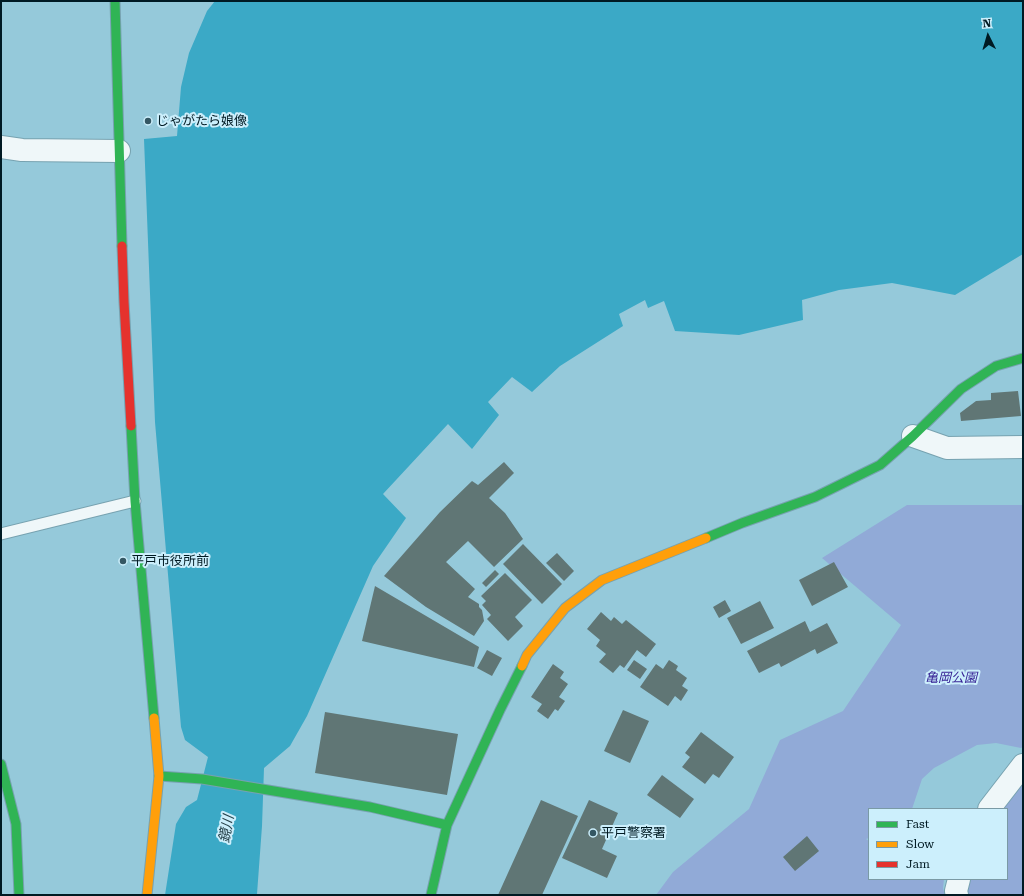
<!DOCTYPE html>
<meta charset="utf-8">
<style>
body{margin:0}
#map{position:relative;width:1024px;height:896px;overflow:hidden;background:#95c9da;font-family:"Roboto Serif",serif}
canvas{display:block}
.frame{position:absolute;inset:0;border:2px solid #001a23;pointer-events:none}
.legend{position:absolute;left:868px;top:808px;width:140px;height:72px;box-sizing:border-box;background:#cceffc;border:1px solid #7a9aa5;margin:0;padding:5px 7px;list-style:none;font-size:12px;color:#001a23}
.legend li{display:flex;align-items:center;gap:8px;height:20px}
.legend b{width:20px;border:1px solid #7a9aa5}
.north{position:absolute;left:968px;top:16px;width:40px;height:40px;-webkit-text-stroke:3px #cceffc;paint-order:stroke;rotate:355deg;font-size:11px;font-weight:700;line-height:16px;text-align:center;color:#001a23}
.north::after{content:'';display:block;margin:auto;width:14px;height:18px;background:#001a23;clip-path:polygon(50% 0,100% 100%,50% 72%,0 100%)}
</style>
<div id="map">
<canvas width="1024" height="896"></canvas>
<div class="frame"></div>
<ul class="legend">
<li><b style="height:5px;background:#30b455"></b>Fast</li>
<li><b style="height:5px;background:#ff9f0a"></b>Slow</li>
<li><b style="height:5px;background:#e5322d"></b>Jam</li>
</ul>
<div class="north">N</div>
</div>
<script>
const g = document.querySelector('canvas').getContext('2d');
g.lineJoin = 'round';
function paint(path, color) {
  g.fillStyle = color;
  g.fill(path, 'evenodd');
}
function poly(rows) {
  const path = new Path2D();
  for (const r of rows) {
    path.moveTo(r[0], r[1]);
    for (let i = 2; i < r.length; i += 2) path.lineTo(r[i], r[i + 1]);
  }
  return path;
}
function stroke(path, color, width, dash) {
  g.strokeStyle = color;
  g.lineWidth = width;
  g.lineCap = dash ? 'butt' : 'round';
  g.setLineDash(dash || []);
  g.stroke(path);
}
function drawText(font, color, halo, rows, align = 'center') {
  g.font = font + ' "Roboto Serif","Noto Sans JP",serif';
  g.lineWidth = 4;
  g.setLineDash([]);
  g.textBaseline = 'middle';
  g.strokeStyle = halo;
  g.fillStyle = color;
  for (const [text, x, y, turn = 0] of rows) {
    g.save();
    g.translate(x, y);
    g.rotate((+turn || 0) * Math.PI / 180);
    g.textAlign = isNaN(turn) ? turn : align;
    if (halo) g.strokeText(text, 0, 0);
    g.fillText(text, 0, 0);
    g.restore();
  }
}
const green = poly([
 [907,505,1023,505,1023,747,1021,748,996,743,977,745,934,768,922,779,912,809,869,809,869,838,866,839,869,841,869,879,944,879,943,888,945,895,656,895,673,872,749,809,780,740,843,711,901,625,822,558],
 [1023,777,1023,895,966,895,967,879,1007,879,1007,809,1002,809]
]);
const water = poly([
 [215,1,1023,1,1023,254,955,295,892,283,839,290,802,300,803,320,739,335,675,331,664,301,648,308,645,300,619,314,623,326,560,366,532,392,512,377,488,402,499,415,472,449,448,424,383,494,406,518,373,566,307,716,290,746,264,768,262,826,257,894,257,895,165,895,176,824,186,807,197,800,208,757,185,740,181,727,155,422,144,139,177,136,181,87,189,53,207,11]
]);
const building = poly([
 [1018,391,1021,416,961,421,960,413,976,401,991,400,991,393],
 [504,462,514,473,489,498,505,513,523,539,494,567,468,541,446,562,475,589,468,597,479,604,479,607,482,610,484,621,474,636,426,607,384,576,440,512,472,481,478,485],
 [523,544,562,584,542,604,503,564],
 [557,553,574,571,564,581,546,563],
 [834,562,848,587,812,606,799,580],
 [495,570,499,574,486,587,482,583],
 [505,573,532,600,515,617,523,626,508,641,487,619,491,615,482,605,486,601,481,596],
 [375,586,479,647,474,667,362,641],
 [725,600,731,611,719,618,713,607],
 [760,601,774,628,741,644,727,618],
 [601,612,611,621,614,617,622,624,626,620,656,644,646,657,637,650,624,668,620,665,613,673,599,662,606,654,596,646,600,640,587,629],
 [805,621,810,632,827,623,838,643,817,654,815,649,781,667,779,663,759,673,747,651],
 [487,650,502,658,492,676,477,668],
 [634,660,647,669,640,679,627,670],
 [669,660,678,666,676,670,687,678,682,686,688,690,681,701,675,696,668,706,640,687,656,664,663,669],
 [553,664,564,672,560,678,568,684,559,697,565,701,558,711,555,709,548,719,537,711,542,704,531,697],
 [623,710,649,721,630,763,604,751],
 [325,712,458,734,447,795,315,773],
 [701,732,734,757,719,778,713,774,705,784,682,767,690,757,685,753],
 [662,775,694,799,680,818,647,795],
 [541,800,578,816,542,895,498,895],
 [589,800,618,813,602,849,617,856,607,878,562,858],
 [807,836,819,851,795,871,783,857]
]);
const lane = poly([
 [1,534,135,501]
]);
const street = poly([
 [1,147,22,150,119,151],
 [913,436,947,448,1023,447],
 [989,809,1023,765],
 [957,895,956,891,959,879]
]);
const fast = poly([
 [115,1,122,246],
 [131,426,135,501,154,718],
 [706,538,742,523,815,497,880,465,913,436,961,389,996,366,1023,358],
 [1,764,16,824,19,895],
 [159,776,202,779,370,807,447,825],
 [431,895,447,825,500,710,522,666]
]);
const slow = poly([
 [522,666,527,655,565,608,602,580,706,538],
 [147,895,159,776,154,718]
]);
const jam = poly([
 [122,246,124,302,131,426]
]);
const markers = [
 [148,121,4,"#345763"],
 [123,561,4,"#345763"],
 [593,833,4,"#345763"]
];
const poiNames = [
 ["じゃがたら娘像",156,121],
 ["平戸市役所前",131,561],
 ["平戸警察署",601,833]
];
const parkNames = [
 ["亀岡公園",951,678]
];
const waterNames = [
 ["鏡川",227,829,-80]
];
paint(green, '#91aad7');
paint(water, '#3ba9c6');
paint(building, '#607675');
stroke(lane, '#77a2b0', 13);
stroke(street, '#77a2b0', 24);
stroke(fast, '#77a2b0', 11);
stroke(slow, '#77a2b0', 11);
stroke(jam, '#77a2b0', 11);
stroke(lane, '#eff7f9', 11);
stroke(street, '#eff7f9', 22);
stroke(fast, '#30b455', 9);
stroke(slow, '#ff9f0a', 9);
stroke(jam, '#e5322d', 9);
for (const [x, y, r, color] of markers) {
  const dot = new Path2D();
  dot.arc(x, y, r, 0, 2 * Math.PI);
  g.fillStyle = color;
  g.fill(dot);
  stroke(dot, '#cceffc', 1.5);
}
drawText('13px', '#001a23', '#cceffc', poiNames, 'left');
drawText('italic 13px', '#372395', '#cceffc', parkNames);
drawText('italic 14px', '#274149', '#cceffc', waterNames);
</script>
